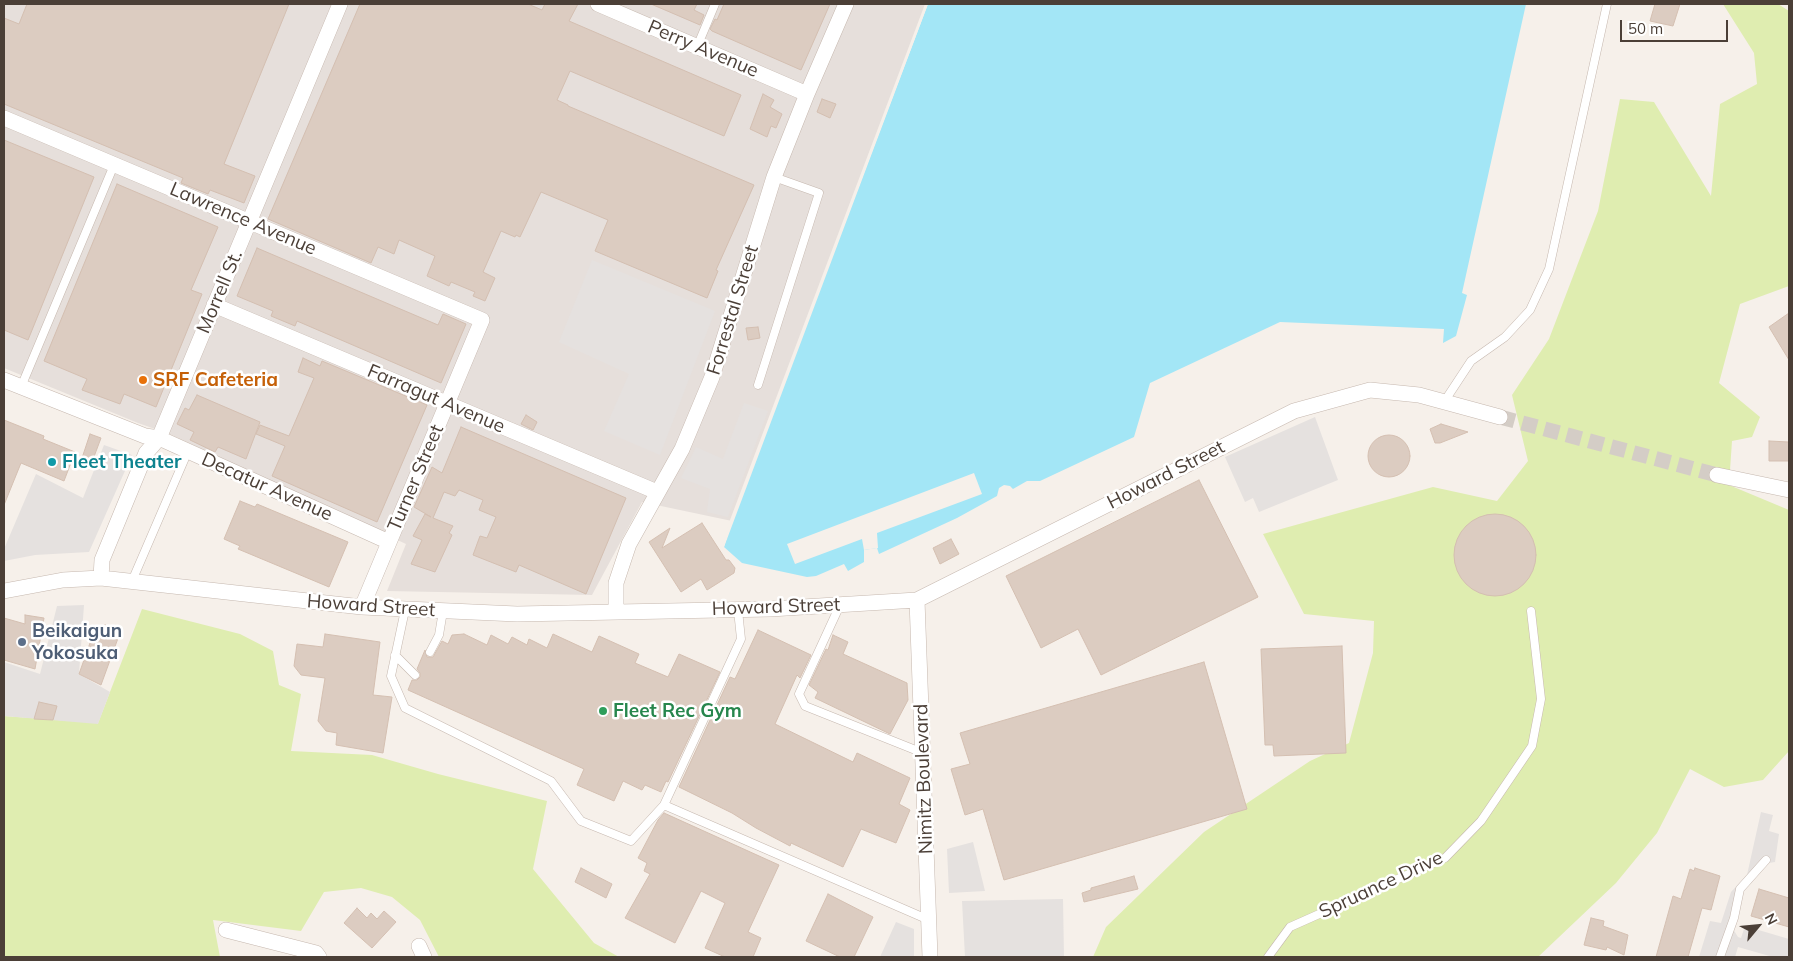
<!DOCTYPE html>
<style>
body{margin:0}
#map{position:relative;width:1793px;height:961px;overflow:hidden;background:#f6f0ea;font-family:Mulish,sans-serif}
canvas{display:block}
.frame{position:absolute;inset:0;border:5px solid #4b3f37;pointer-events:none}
.north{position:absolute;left:1733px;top:901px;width:50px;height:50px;-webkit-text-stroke:4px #fff;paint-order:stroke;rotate:62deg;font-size:14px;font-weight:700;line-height:20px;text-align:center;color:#4b3f37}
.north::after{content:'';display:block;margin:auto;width:18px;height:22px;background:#4b3f37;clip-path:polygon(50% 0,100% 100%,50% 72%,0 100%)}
.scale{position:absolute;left:1620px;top:20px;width:108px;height:22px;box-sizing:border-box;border:2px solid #4b3f37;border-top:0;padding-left:6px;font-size:15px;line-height:18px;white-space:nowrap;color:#4b3f37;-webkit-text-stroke:4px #fff;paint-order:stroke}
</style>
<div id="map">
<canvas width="1793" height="961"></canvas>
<div class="frame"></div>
<div class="north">N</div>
<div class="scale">50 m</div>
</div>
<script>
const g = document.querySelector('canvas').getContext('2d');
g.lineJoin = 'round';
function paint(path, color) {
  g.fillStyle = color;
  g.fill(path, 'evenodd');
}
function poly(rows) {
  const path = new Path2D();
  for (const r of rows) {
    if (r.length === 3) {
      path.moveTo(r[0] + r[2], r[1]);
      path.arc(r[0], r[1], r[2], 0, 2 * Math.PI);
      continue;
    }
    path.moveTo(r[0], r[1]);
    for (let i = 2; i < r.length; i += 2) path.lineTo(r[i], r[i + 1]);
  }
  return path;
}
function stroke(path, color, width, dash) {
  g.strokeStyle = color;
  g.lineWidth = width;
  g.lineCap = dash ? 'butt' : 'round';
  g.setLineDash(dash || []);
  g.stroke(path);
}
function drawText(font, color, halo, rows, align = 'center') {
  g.font = font + ' Mulish,sans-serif';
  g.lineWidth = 5;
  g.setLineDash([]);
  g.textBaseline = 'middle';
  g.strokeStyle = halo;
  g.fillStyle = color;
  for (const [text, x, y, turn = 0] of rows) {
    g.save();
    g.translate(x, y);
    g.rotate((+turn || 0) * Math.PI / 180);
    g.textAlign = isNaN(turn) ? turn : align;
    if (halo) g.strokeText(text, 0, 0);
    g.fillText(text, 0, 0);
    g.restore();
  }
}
const industrial = poly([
 [4,4,927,4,732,521,642,502,592,595,387,591,406,544,172,435,138,423,4,368]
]);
const green = poly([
 [1723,4,1778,4,1789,11,1789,286,1740,304,1719,383,1760,417,1752,437,1732,441,1729,485,1789,510,1789,751,1763,780,1724,787,1690,769,1657,833,1616,883,1538,957,1093,957,1106,927,1204,832,1310,761,1349,743,1373,653,1374,621,1304,614,1263,534,1433,487,1497,501,1528,461,1512,395,1549,339,1598,211,1620,99,1654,102,1711,196,1720,104,1757,84,1754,53],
 [142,609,240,634,273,651,279,685,301,694,291,751,372,755,438,774,547,801,533,869,594,943,619,957,439,957,420,920,392,897,361,888,324,892,301,931,213,920,220,957,4,957,4,716,98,723]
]);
const parking = poly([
 [592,260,715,311,660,455,604,431,629,374,559,342],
 [744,403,768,411,728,517,707,512,710,489,681,478,696,447,723,459],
 [1315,417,1338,480,1259,512,1253,498,1245,502,1225,457],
 [104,445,132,455,89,552,35,555,4,561,4,549,36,474,83,498],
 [84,605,79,674,110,692,98,724,4,716,4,662,40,674,57,606],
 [1761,812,1773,815,1769,831,1779,834,1775,862,1763,864,1742,892,1733,929,1738,937,1741,938,1745,926,1789,939,1789,957,1773,957,1738,947,1735,957,1699,957,1710,921,1721,923,1731,892,1747,875],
 [973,842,985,891,949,893,947,849],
 [1063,899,1064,957,965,957,962,901],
 [896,922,914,929,914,957,880,957]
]);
const water = poly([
 [928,4,1526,4,1462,293,1467,295,1456,336,1443,343,1444,329,1280,322,1150,383,1134,437,1040,481,1027,481,1013,489,1010,486,1004,485,999,488,997,496,957,518,879,554,877,548,864,550,864,562,848,571,844,564,816,576,807,577,742,563,724,547,732,521]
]);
const pier = poly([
 [925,4,928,4,724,547,722,545,730,520],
 [974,473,982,494,877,533,878,548,864,550,862,539,795,564,787,544]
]);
const building = poly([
 [27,4,289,4,224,164,255,176,244,203,210,190,208,194,181,183,183,178,4,104,4,18,19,24,27,4],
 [360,4,528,4,542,10,545,4,578,4,569,21,741,95,724,136,570,71,557,100,568,105,568,106,754,185,716,270,718,271,707,298,595,251,608,220,541,192,520,237,516,235,515,237,501,231,483,272,495,278,485,301,473,296,475,292,451,282,449,286,427,276,435,256,399,240,394,254,378,247,371,263,268,219,360,4],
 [651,4,697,4,694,10,704,15,700,25,651,4],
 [724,4,830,4,801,70,712,31,710,29,715,19,717,20,724,4],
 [1655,4,1680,4,1673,26,1650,21,1655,4],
 [763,94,774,100,770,107,782,114,776,128,771,126,767,137,750,129,763,94],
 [822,99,836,104,830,118,817,112,822,99],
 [4,140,94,177,28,340,4,330,4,140],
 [117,184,218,227,191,290,202,294,156,407,124,394,120,404,82,390,87,379,44,361,117,184],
 [257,248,438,325,443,314,466,324,441,383,297,321,295,326,271,316,273,311,237,296,257,248],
 [1789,313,1789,360,1769,327,1789,313],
 [758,327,760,338,748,340,746,328,758,327],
 [303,358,320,366,322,361,427,405,377,522,272,476,285,446,256,434,260,425,289,436,314,378,298,372,303,358],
 [197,395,260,422,246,459,218,447,215,452,190,440,194,432,177,424,185,408,189,410,197,395],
 [526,415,537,422,533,430,521,424,526,415],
 [4,420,44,436,43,439,75,452,64,481,21,463,4,505,4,420],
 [1441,424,1468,432,1440,443,1435,443,1430,429,1441,424],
 [461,427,626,498,586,594,519,565,516,572,473,555,480,536,487,538,496,517,479,510,483,500,459,490,455,496,444,492,433,518,453,526,449,533,452,535,435,572,411,564,422,540,413,536,425,514,431,517,414,507,432,467,442,473,461,427],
 [90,434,101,438,92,462,82,458,90,434],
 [1389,456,21],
 [1769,441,1789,442,1789,461,1769,461,1769,441],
 [1199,480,1258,597,1101,675,1078,629,1041,648,1006,576,1199,480],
 [240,501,255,507,257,504,348,542,329,587,238,549,240,546,224,539,240,501],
 [1495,555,41],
 [702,523,726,560,729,560,735,568,734,573,707,590,701,579,681,592,649,542,670,528,662,548,702,523],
 [951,539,959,554,940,564,933,548,951,539],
 [25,615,44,618,35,669,4,660,4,618,25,624,25,615],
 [105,625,121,630,101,685,79,674,96,626,103,630,105,625],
 [758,630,811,655,800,678,797,675,775,724,853,762,857,753,910,778,899,804,910,810,896,843,861,829,843,867,791,843,790,846,756,828,732,813,679,787,730,677,735,679,758,630],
 [325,634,380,642,373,695,392,697,383,753,336,745,337,733,326,731,318,721,325,678,301,675,294,666,297,644,323,647,325,634],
 [464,634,487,645,491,635,508,644,512,637,527,645,529,639,547,648,553,634,592,652,599,636,639,654,635,663,668,677,679,654,720,672,668,782,666,781,661,792,645,785,642,790,623,781,614,801,577,785,584,769,408,690,412,680,417,680,420,677,420,673,417,669,425,650,427,657,433,657,442,641,448,644,452,635,464,634],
 [833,635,848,642,843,654,907,683,908,700,890,734,815,698,818,692,809,685,826,649,828,650,833,635],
 [1342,646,1346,753,1274,756,1273,745,1265,745,1261,649,1342,646],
 [1204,662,1247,809,1004,880,983,809,965,815,951,769,970,764,960,733,1204,662],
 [39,702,57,706,53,720,34,719,39,702],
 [664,813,779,865,748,932,761,938,753,957,725,957,705,948,725,903,701,891,675,943,625,918,650,874,644,871,647,863,638,858,658,820,664,813],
 [581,868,612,884,606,898,575,882,581,868],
 [1695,868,1720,876,1711,910,1702,908,1688,957,1656,957,1673,896,1681,899,1690,869,1694,871,1695,868],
 [1134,876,1138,889,1084,902,1082,893,1091,890,1091,888,1134,876],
 [1759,889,1789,898,1789,927,1751,916,1759,889],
 [828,894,873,917,854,957,840,957,806,941,828,894],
 [357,908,367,918,371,913,377,919,384,911,396,922,372,948,344,923,357,908],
 [1591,918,1604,921,1603,926,1628,935,1624,955,1607,947,1606,950,1584,945,1591,918]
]);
const streetTunnel = poly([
 [1500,417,1717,475]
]);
const lane = poly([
 [697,47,715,4],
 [758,385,819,193,774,177],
 [21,387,114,165],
 [1444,402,1471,361,1505,337,1530,310,1549,269,1607,4],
 [132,581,188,451],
 [840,605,799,694,805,706,923,753],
 [405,610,391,676,405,708,551,781,581,821,631,841,664,805,741,639,738,610],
 [430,652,439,635,443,611],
 [395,655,415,675],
 [664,805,929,920],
 [1268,957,1290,927,1445,858,1481,821,1532,746,1541,699,1531,611],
 [1720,957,1734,918,1740,889,1766,860]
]);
const street = poly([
 [598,4,807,94],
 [4,118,482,320,362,607],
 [214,305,657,492],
 [4,380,145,436,159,438,389,542],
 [1717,475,1789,490],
 [101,578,102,560,146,453,159,438,340,4],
 [4,591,63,580,101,578,362,607,517,614,770,609,917,600,1294,411,1370,390,1419,395,1500,417],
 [917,600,930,957],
 [616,612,616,583,629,544,682,449,712,377,774,177,807,94,846,4],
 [226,930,316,953,319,957],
 [419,946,424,957]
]);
const markers = [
 [143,380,5,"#e8710a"],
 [52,462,5,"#0f9aa8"],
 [22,642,5,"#5c6f8a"],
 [603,711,5,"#2e9e5b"]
];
const streetNames = [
 ["Perry Avenue",703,49,23],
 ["Lawrence Avenue",243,219,23],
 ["Morrell St.",220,292,-67],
 ["Forrestal Street",733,310,-73],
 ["Farragut Avenue",436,399,23],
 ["Howard Street",1166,475,-27],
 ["Turner Street",416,478,-67],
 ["Decatur Avenue",267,487,24],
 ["Howard Street",371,606,4],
 ["Howard Street",776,607,-2],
 ["Nimitz Boulevard",924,779,-92],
 ["Spruance Drive",1381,885,-25]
];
const foodNames = [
 ["SRF Cafeteria",153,380]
];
const cultureNames = [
 ["Fleet Theater",62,462]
];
const serviceNames = [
 ["Beikaigun",32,631],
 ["Yokosuka",32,653]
];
const leisureNames = [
 ["Fleet Rec Gym",613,711]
];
paint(industrial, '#e6dfdb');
paint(green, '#dfedb0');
paint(parking, '#e5e1df');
paint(water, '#a3e6f6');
paint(pier, '#f6f0ea');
paint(building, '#dcccc1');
stroke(building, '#d4bfb1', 1);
stroke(streetTunnel, '#d4cdc6', 15, [15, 8]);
stroke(lane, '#c6b8af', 9);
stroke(street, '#c6b8af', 16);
stroke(lane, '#fff', 8);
stroke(street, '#fff', 15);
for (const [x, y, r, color] of markers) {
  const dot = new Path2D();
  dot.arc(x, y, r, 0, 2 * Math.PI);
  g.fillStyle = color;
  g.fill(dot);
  stroke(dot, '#fff', 2);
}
drawText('19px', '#4b3f37', '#fff', streetNames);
drawText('bold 19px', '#c56008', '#fff', foodNames, 'left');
drawText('bold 19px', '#0d838f', '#fff', cultureNames, 'left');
drawText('bold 19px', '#4e5e75', '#fff', serviceNames, 'left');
drawText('bold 19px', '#27864d', '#fff', leisureNames, 'left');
</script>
